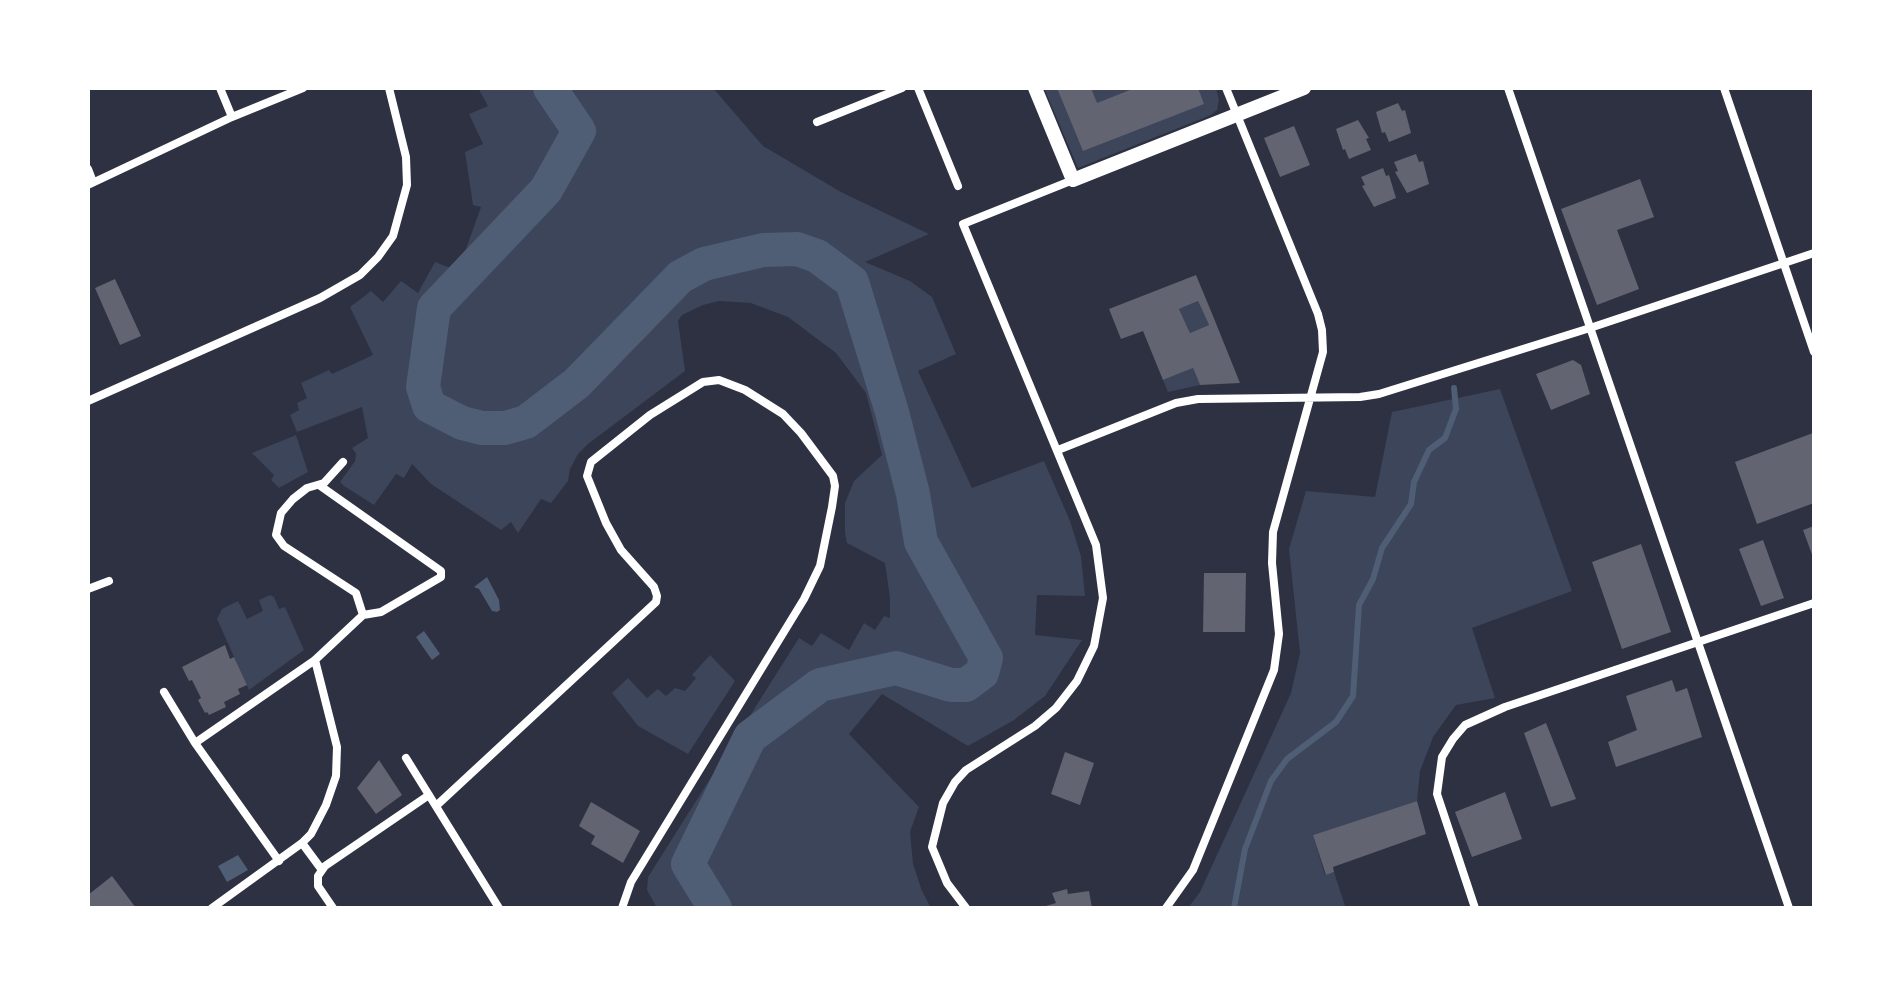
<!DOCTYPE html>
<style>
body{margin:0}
#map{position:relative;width:1902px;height:996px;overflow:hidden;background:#2d3142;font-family:"Noto Sans",sans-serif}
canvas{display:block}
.frame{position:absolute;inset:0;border:90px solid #fff;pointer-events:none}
</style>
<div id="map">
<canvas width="1902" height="996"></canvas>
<div class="frame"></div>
</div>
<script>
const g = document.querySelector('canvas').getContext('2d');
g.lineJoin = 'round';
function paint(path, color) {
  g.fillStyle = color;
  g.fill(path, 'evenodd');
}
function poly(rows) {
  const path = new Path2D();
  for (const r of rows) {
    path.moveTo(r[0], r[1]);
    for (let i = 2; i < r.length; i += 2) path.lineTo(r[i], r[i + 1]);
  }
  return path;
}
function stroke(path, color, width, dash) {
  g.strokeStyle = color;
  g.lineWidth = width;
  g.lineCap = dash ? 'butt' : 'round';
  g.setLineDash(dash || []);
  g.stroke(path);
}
const green = poly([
 [478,88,713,88,763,146,841,192,929,234,865,262,910,281,932,297,956,354,918,371,972,488,1044,461,1070,521,1081,556,1085,596,1037,595,1035,635,1082,640,1045,696,1014,720,968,746,882,694,849,734,919,807,910,832,913,864,922,891,931,908,657,908,647,890,648,877,799,638,812,646,821,633,849,650,864,623,875,630,884,616,890,618,890,598,885,563,847,543,845,533,845,503,854,481,882,455,866,393,836,353,788,317,751,303,719,301,703,305,682,315,678,321,685,371,588,444,578,454,570,469,568,481,551,503,541,499,518,533,511,522,501,530,431,484,412,464,404,478,396,474,374,505,344,486,340,482,355,461,356,454,352,448,368,438,362,407,297,432,290,415,299,410,297,403,307,398,301,383,329,370,332,374,373,355,350,307,371,291,383,302,401,281,418,293,435,262,458,271,481,207,473,205,465,152,483,144,469,114,488,106],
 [1044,88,1216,88,1219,100,1217,110,1211,115,1078,168],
 [1198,301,1209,325,1190,333,1179,309],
 [1193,368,1200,385,1168,392,1163,380],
 [1500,389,1572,591,1472,628,1495,698,1456,705,1433,737,1420,771,1417,801,1313,835,1325,875,1334,872,1345,906,1188,908,1200,892,1291,693,1300,653,1289,549,1306,491,1375,497,1392,412],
 [296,435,308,472,279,488,271,480,274,475,252,453],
 [270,595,274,597,279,609,285,607,304,650,249,690,217,619,222,609,238,601,247,619,263,611,259,600],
 [710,655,735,681,688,754,638,726,612,693,628,678,647,698,658,689,666,696,675,688,685,691,696,678,692,675]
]);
const water = poly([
 [487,577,499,600,500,610,497,612,492,611,479,589,474,587],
 [424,631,440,654,432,660,416,637],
 [238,855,248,870,227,882,218,866]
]);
const stream = poly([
 [1234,908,1245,849,1271,781,1287,759,1336,722,1353,696,1359,605,1373,579,1382,548,1411,504,1414,482,1429,450,1445,438,1456,409,1454,388]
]);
const river = poly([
 [550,88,579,131,546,190,434,308,423,387,429,406,462,423,482,428,505,428,526,422,577,383,680,277,704,264,763,250,797,249,817,256,852,282,892,412,913,494,921,542,986,658,982,673,966,685,951,685,896,668,820,685,750,737,688,864,715,908]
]);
const building = poly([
 [1057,88,1091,88,1097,103,1135,88,1198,88,1204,104,1083,151],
 [1398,103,1402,111,1405,110,1411,133,1389,142,1385,132,1382,133,1376,112],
 [1358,120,1369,138,1366,139,1371,150,1349,159,1345,149,1343,150,1336,129],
 [1294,126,1310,165,1280,177,1264,138],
 [1416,154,1419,162,1423,161,1429,184,1407,193,1395,172,1398,171,1394,162],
 [1383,168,1386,176,1389,175,1396,198,1374,207,1362,186,1365,185,1361,177],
 [1640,179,1654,217,1617,230,1639,289,1597,305,1561,209],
 [1196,275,1213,316,1240,383,1200,385,1193,368,1163,380,1143,331,1121,339,1109,309],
 [1198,301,1209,325,1190,333,1179,309],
 [115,279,141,336,120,345,95,288],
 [1573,360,1581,365,1590,394,1551,410,1536,374],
 [1813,433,1814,503,1757,524,1735,462],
 [1814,526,1814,560,1803,530],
 [1763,540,1784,598,1761,606,1739,549],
 [1641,544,1671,632,1622,649,1592,562],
 [1204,573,1246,573,1245,632,1203,632],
 [225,645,230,659,234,657,247,685,238,689,240,694,224,702,226,707,209,715,207,712,205,713,198,700,201,698,192,680,189,681,182,667],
 [1672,680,1676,692,1687,688,1702,737,1616,767,1608,742,1637,730,1626,696],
 [1546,723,1576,799,1551,807,1524,733],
 [1065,752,1094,763,1080,805,1051,794],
 [379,760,402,795,376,814,357,788],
 [1505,792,1522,839,1472,857,1455,812],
 [1417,801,1426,834,1333,867,1334,872,1326,875,1313,835],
 [591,802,640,831,623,863,591,844,595,836,579,826],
 [112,876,136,908,88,908,88,895],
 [1067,889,1068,894,1089,891,1092,908,1039,908,1056,903,1052,893]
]);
const minor = poly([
 [220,88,232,117],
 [918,88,958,186],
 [1508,88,1789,908],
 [1724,88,1814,352],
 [817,122,902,88],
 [88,169,93,182],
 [88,185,232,117,303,88],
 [88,401,320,298,360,275,378,257,393,236,407,185,406,157,389,88],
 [1058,450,1176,403,1198,399,1360,397,1379,394,1590,328,1814,253],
 [343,462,324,483,307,488,293,499,281,513,276,535,284,546,356,593,363,615],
 [88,589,109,581],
 [164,692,195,743,279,861],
 [195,743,315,660,363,615,381,612,441,577,441,571,319,485],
 [406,758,499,908],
 [436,806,656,602,657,596,654,587,621,550,606,523,587,476,591,462,650,415,703,382,719,380,745,390,783,414,801,433,833,476,835,486,832,507,820,566,804,599,631,882,622,908],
 [302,843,322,870],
 [212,908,302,843,311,834,326,805,336,776,337,747,315,660],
 [333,908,318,886,318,876,325,866,429,795],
 [966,908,947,883,932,847,943,803,955,782,966,770,1035,726,1056,708,1077,681,1094,646,1103,598,1096,545,963,224,1073,180],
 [1166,908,1193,870,1274,670,1279,634,1272,563,1273,532,1323,352,1322,330,1318,314,1226,88],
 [1475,908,1437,794,1442,757,1453,739,1465,725,1505,707,1814,603]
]);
const tertiary = poly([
 [1035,88,1073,180,1304,88]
]);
paint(green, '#3c4559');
paint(water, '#4f5d75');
stroke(stream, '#4f5d75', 6);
stroke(river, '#4f5d75', 34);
paint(building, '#626471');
stroke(minor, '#fff', 8);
stroke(tertiary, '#fff', 14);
</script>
